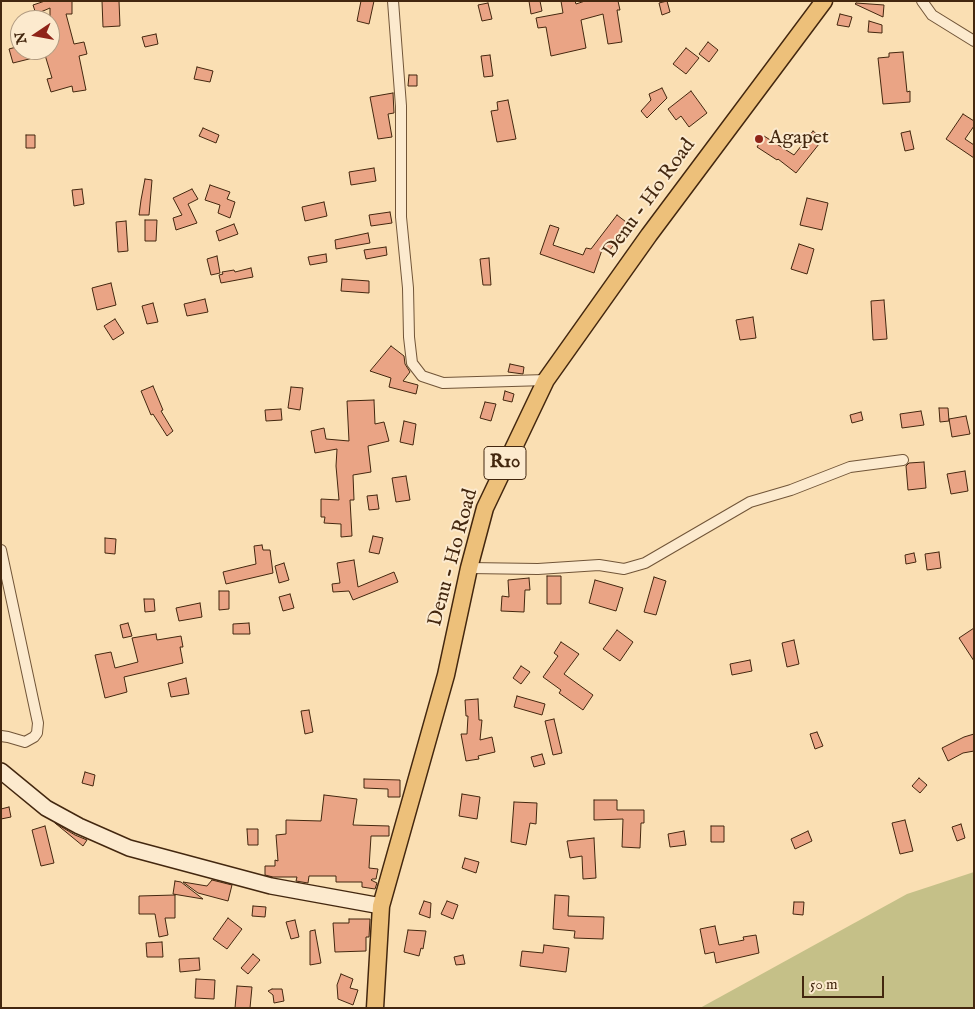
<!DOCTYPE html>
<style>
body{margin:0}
#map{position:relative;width:975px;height:1009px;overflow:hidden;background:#fadfb3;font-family:"IM FELL English",serif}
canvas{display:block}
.frame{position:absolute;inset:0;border:2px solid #43270f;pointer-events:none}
.north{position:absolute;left:10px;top:10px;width:50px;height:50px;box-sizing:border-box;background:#fceace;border:1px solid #b29c82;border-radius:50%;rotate:258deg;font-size:14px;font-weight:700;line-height:20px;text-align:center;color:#43270f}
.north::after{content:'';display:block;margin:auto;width:18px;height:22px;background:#8f2418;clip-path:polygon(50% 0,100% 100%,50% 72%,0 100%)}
.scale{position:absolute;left:802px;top:976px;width:82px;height:22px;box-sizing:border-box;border:2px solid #43270f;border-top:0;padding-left:6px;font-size:15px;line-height:18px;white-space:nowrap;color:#43270f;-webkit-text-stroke:4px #fceace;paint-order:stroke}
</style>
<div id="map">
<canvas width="975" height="1009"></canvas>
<div class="frame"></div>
<div class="north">N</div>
<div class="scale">50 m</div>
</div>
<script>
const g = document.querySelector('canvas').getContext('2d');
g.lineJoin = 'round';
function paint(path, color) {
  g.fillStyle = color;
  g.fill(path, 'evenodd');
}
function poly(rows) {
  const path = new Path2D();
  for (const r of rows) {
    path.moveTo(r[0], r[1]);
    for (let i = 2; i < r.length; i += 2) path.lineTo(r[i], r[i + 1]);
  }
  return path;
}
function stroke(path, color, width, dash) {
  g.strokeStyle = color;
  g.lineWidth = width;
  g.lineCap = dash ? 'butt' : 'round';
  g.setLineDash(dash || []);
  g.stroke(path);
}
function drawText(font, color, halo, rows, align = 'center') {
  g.font = font + ' "IM FELL English",serif';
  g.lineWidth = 4;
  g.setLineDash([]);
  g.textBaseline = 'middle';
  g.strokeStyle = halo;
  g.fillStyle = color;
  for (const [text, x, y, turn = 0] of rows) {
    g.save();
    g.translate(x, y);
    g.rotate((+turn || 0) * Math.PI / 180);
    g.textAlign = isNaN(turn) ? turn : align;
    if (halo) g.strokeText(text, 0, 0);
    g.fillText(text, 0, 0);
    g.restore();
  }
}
const green = poly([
 [974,872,974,1008,700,1008,907,894]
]);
const building = poly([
 [45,1,72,1,72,14,66,14,74,44,84,42,87,54,79,56,86,90,73,92,72,86,51,92,47,79,52,78,45,55,13,63,9,49,20,46,20,50,50,50,50,8,36,14,33,5,45,1],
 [102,1,119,1,120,26,103,27,102,1],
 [361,1,374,1,369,24,357,21,361,1],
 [529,1,540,1,542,11,531,14,529,1],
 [561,1,575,1,576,4,585,1,618,1,620,10,617,10,622,42,608,44,603,14,581,20,586,48,551,56,546,27,538,28,536,18,563,13,561,1],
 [667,1,670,12,662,15,659,3,667,1],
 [488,3,492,19,482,21,478,5,488,3],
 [856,3,884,5,883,17,855,4,856,3],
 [840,14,852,17,849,27,837,25,840,14],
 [869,21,882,25,882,33,868,32,869,21],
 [156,34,158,44,145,47,142,37,156,34],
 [708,42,718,50,709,62,699,54,708,42],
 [686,48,699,58,686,74,673,64,686,48],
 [903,52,907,92,910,91,910,102,883,104,878,58,889,57,889,53,903,52],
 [490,55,493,76,484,77,481,56,490,55],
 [197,67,213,71,210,82,194,79,197,67],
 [409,75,417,75,417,86,408,86,409,75],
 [662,88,667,98,647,118,641,111,651,100,649,94,662,88],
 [691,91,707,113,689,127,681,116,676,120,668,109,691,91],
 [393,93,394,113,388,114,392,137,378,139,370,97,393,93],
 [508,100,516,139,497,142,491,111,498,110,497,102,508,100],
 [963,114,974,121,974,126,965,139,974,145,974,158,946,139,963,114],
 [203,128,219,135,216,143,199,136,203,128],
 [813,131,823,139,796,173,778,159,777,160,757,147,764,136,794,155,813,131],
 [910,131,914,149,905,151,901,133,910,131],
 [26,135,35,135,35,148,26,148,26,135],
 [374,168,376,181,351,185,349,172,374,168],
 [145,179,152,180,149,215,139,215,141,200,145,179],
 [210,185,230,192,227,199,235,202,230,218,218,213,220,205,205,200,210,185],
 [82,189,84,204,74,206,72,190,82,189],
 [192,189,198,199,188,204,197,223,176,230,173,218,182,215,173,198,192,189],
 [807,198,828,203,822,230,800,225,807,198],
 [324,202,327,216,305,221,302,207,324,202],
 [390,212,392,223,371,226,369,215,390,212],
 [617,215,630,225,609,251,603,247,594,273,540,254,550,225,559,228,553,245,583,255,586,248,591,249,617,215],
 [145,220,157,220,156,241,145,241,145,220],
 [126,221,128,251,118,252,116,222,126,221],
 [234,224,238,234,219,241,216,231,234,224],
 [368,233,370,243,336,249,335,240,368,233],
 [799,244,814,249,807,274,791,269,799,244],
 [386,247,387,255,366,259,364,250,386,247],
 [326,254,327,262,310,265,308,257,326,254],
 [217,256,220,273,211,275,207,259,217,256],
 [489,258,491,285,483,285,480,259,489,258],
 [251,268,253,277,221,283,219,275,223,274,222,272,234,270,235,272,251,268],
 [342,279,369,281,369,293,341,291,342,279],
 [111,283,116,305,97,310,92,288,111,283],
 [205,299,208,312,187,316,184,304,205,299],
 [884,300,887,339,873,340,871,301,884,300],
 [153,303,158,322,147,324,142,306,153,303],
 [753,317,756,338,740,340,736,320,753,317],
 [115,319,124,333,113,340,104,326,115,319],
 [391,346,404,356,405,364,410,372,403,381,418,385,416,394,389,387,391,378,370,371,391,346],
 [510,364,524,367,523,374,508,372,510,364],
 [153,386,163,410,161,411,173,431,167,436,153,414,151,415,141,391,153,386],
 [291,387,303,388,300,410,288,408,291,387],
 [505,391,514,394,512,402,503,400,505,391],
 [374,400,375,424,384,422,389,441,368,446,371,472,353,475,354,500,350,500,352,536,341,537,341,524,324,523,325,517,321,517,321,499,339,500,336,466,337,449,315,453,311,431,324,428,326,439,349,441,347,401,374,400],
 [485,402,496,404,491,421,480,418,485,402],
 [939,408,948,408,949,421,940,422,939,408],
 [281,409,282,420,266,421,265,410,281,409],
 [921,411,924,425,902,428,900,414,921,411],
 [861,412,863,420,852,423,850,415,861,412],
 [966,416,970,434,952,437,949,419,966,416],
 [404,421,416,424,413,445,400,442,404,421],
 [924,462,926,488,908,490,906,466,909,463,924,462],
 [965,471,968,491,951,494,947,474,965,471],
 [406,476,410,500,396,502,392,478,406,476],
 [377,495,379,509,369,510,367,496,377,495],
 [373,536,383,538,379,554,369,552,373,536],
 [105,538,116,539,115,554,105,553,105,538],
 [262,545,263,550,270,550,273,573,226,584,223,572,256,564,254,546,262,545],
 [939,552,941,568,927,570,925,554,939,552],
 [914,553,916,562,906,564,905,555,914,553],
 [354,560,358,587,394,572,398,582,353,600,349,591,333,592,332,584,340,583,337,563,354,560],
 [284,563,289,580,279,583,275,566,284,563],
 [547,576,561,576,561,604,547,604,547,576],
 [654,577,666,581,656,615,644,612,654,577],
 [529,578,530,590,525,590,524,612,501,611,502,596,509,597,508,580,529,578],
 [595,580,623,588,616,611,589,603,595,580],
 [219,591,229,591,229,609,219,610,219,591],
 [290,594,294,608,283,611,279,597,290,594],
 [144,599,154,599,155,611,145,612,144,599],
 [200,603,202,617,179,621,176,608,200,603],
 [128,623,132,636,123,638,120,625,128,623],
 [249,623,250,634,233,634,233,624,249,623],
 [974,628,974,661,959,638,974,628],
 [617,630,633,642,620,661,603,649,617,630],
 [156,634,157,640,181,636,183,647,180,647,183,663,124,677,127,692,105,698,95,655,111,652,115,668,138,662,132,638,156,634],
 [794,640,799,664,787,667,782,643,794,640],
 [561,642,579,654,564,674,593,695,583,710,559,693,561,690,543,677,558,656,554,653,561,642],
 [750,660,752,671,732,675,730,664,750,660],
 [521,666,530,672,521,684,513,678,521,666],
 [186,678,189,694,171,697,168,683,186,678],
 [517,696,545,704,542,715,514,707,517,696],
 [478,699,479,720,482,720,480,740,492,737,495,752,478,756,479,759,466,761,461,734,467,734,468,716,466,716,465,700,478,699],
 [309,710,313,732,305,734,301,711,309,710],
 [554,719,562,753,553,755,545,721,554,719],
 [817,732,823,746,815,749,810,734,817,732],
 [974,734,974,751,963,753,948,761,942,748,964,737,974,734],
 [542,754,545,764,534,767,531,757,542,754],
 [85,772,95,775,93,786,82,783,85,772],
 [919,778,927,785,920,793,912,786,919,778],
 [364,779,400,780,400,797,388,797,388,789,364,788,364,779],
 [462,794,480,797,477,819,459,816,462,794],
 [324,795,357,799,353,825,389,826,389,836,371,836,369,868,378,869,376,879,372,879,371,880,377,883,375,889,362,887,362,882,336,882,336,876,309,876,308,883,296,881,297,877,273,877,265,875,265,866,275,866,275,860,278,861,276,835,286,834,286,820,321,821,324,795],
 [594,800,617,800,617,810,644,810,644,823,641,823,640,848,622,847,623,819,594,820,594,800],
 [514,802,537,803,536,824,530,823,526,845,511,842,514,802],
 [9,807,11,817,1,819,1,809,9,807],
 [905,820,913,851,900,854,892,823,905,820],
 [55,823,75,835,87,840,83,846,55,823],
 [961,824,965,838,957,841,952,827,961,824],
 [45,826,54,863,41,866,32,830,45,826],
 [711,826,724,826,724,842,711,842,711,826],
 [247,829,258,829,258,845,248,845,247,829],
 [684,831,686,845,670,847,668,834,684,831],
 [808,831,812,841,795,849,791,839,808,831],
 [594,838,596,878,583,879,582,856,570,858,567,841,594,838],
 [465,858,479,862,476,873,462,868,465,858],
 [212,880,232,885,228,901,198,893,183,882,207,886,212,880],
 [175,881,181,882,203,899,173,894,175,881],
 [175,895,175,918,165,918,168,935,159,937,155,914,139,914,139,896,175,895],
 [555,895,569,896,568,916,604,917,603,939,574,938,575,931,553,929,555,895],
 [424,901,431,903,430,918,419,914,424,901],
 [447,901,458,905,453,919,441,914,447,901],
 [794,902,804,902,803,915,793,914,794,902],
 [253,906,266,907,265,917,252,916,253,906],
 [228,918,242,929,227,949,213,939,228,918],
 [349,919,370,919,369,937,366,937,366,951,335,952,333,923,349,923,349,919],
 [295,920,299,937,291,939,286,922,295,920],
 [715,926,719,945,744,940,743,937,756,935,759,953,716,963,714,952,705,954,700,929,715,926],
 [315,930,321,963,310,965,310,931,315,930],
 [408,930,426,931,423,949,421,948,419,956,404,952,408,930],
 [162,942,163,957,147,957,146,943,162,942],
 [544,945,569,948,566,972,520,966,522,951,543,953,544,945],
 [253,954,260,960,248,974,241,968,253,954],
 [463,955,465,964,456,965,454,957,463,955],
 [199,958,200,970,180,972,179,959,199,958],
 [341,974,353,979,350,988,358,990,353,1005,338,999,337,985,341,974],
 [196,979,215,980,214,999,195,998,196,979],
 [237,986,252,987,250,1008,235,1008,237,986],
 [272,989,282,989,284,1001,274,1003,273,995,268,991,272,989]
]);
const minor = poly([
 [393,1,401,106,401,217,408,288,409,337,412,363,422,376,443,383,546,380],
 [922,1,932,15,974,41],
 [1,550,38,723,37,733,34,737,25,742,8,737,1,736],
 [469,568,538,569,599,565,624,569,645,563,750,502,791,490,850,467,903,460]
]);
const secondary = poly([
 [1,771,46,808,79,826,129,848,271,886,381,906]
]);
const primary = poly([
 [375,1008,381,906,446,675,469,568,485,508,546,380,649,235,824,1]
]);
const markers = [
 [759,139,5,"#8f2418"]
];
const shields = [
 [505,463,42]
];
const shieldNames = [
 ["R10",505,463]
];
const poiNames = [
 ["Agapet",769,139]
];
const streetNames = [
 ["Denu - Ho Road",650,199,-54],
 ["Denu - Ho Road",454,558,-75]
];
paint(green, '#c5c088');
paint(building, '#eaa485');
stroke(building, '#43270f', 1);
stroke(minor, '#715538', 12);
stroke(secondary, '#43270f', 18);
stroke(primary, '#43270f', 19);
stroke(minor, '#fceace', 10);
stroke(secondary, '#fceace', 15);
stroke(primary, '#edc07a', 16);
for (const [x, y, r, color] of markers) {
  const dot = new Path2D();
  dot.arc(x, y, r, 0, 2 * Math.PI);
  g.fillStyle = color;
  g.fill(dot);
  stroke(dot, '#fceace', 2);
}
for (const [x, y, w] of shields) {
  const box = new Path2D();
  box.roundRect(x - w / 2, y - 16.5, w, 33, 4);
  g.fillStyle = '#fceace';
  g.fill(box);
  stroke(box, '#43270f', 1);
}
drawText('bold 19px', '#43270f', null, shieldNames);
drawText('20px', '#43270f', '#fceace', poiNames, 'left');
drawText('20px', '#43270f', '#fceace', streetNames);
</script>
